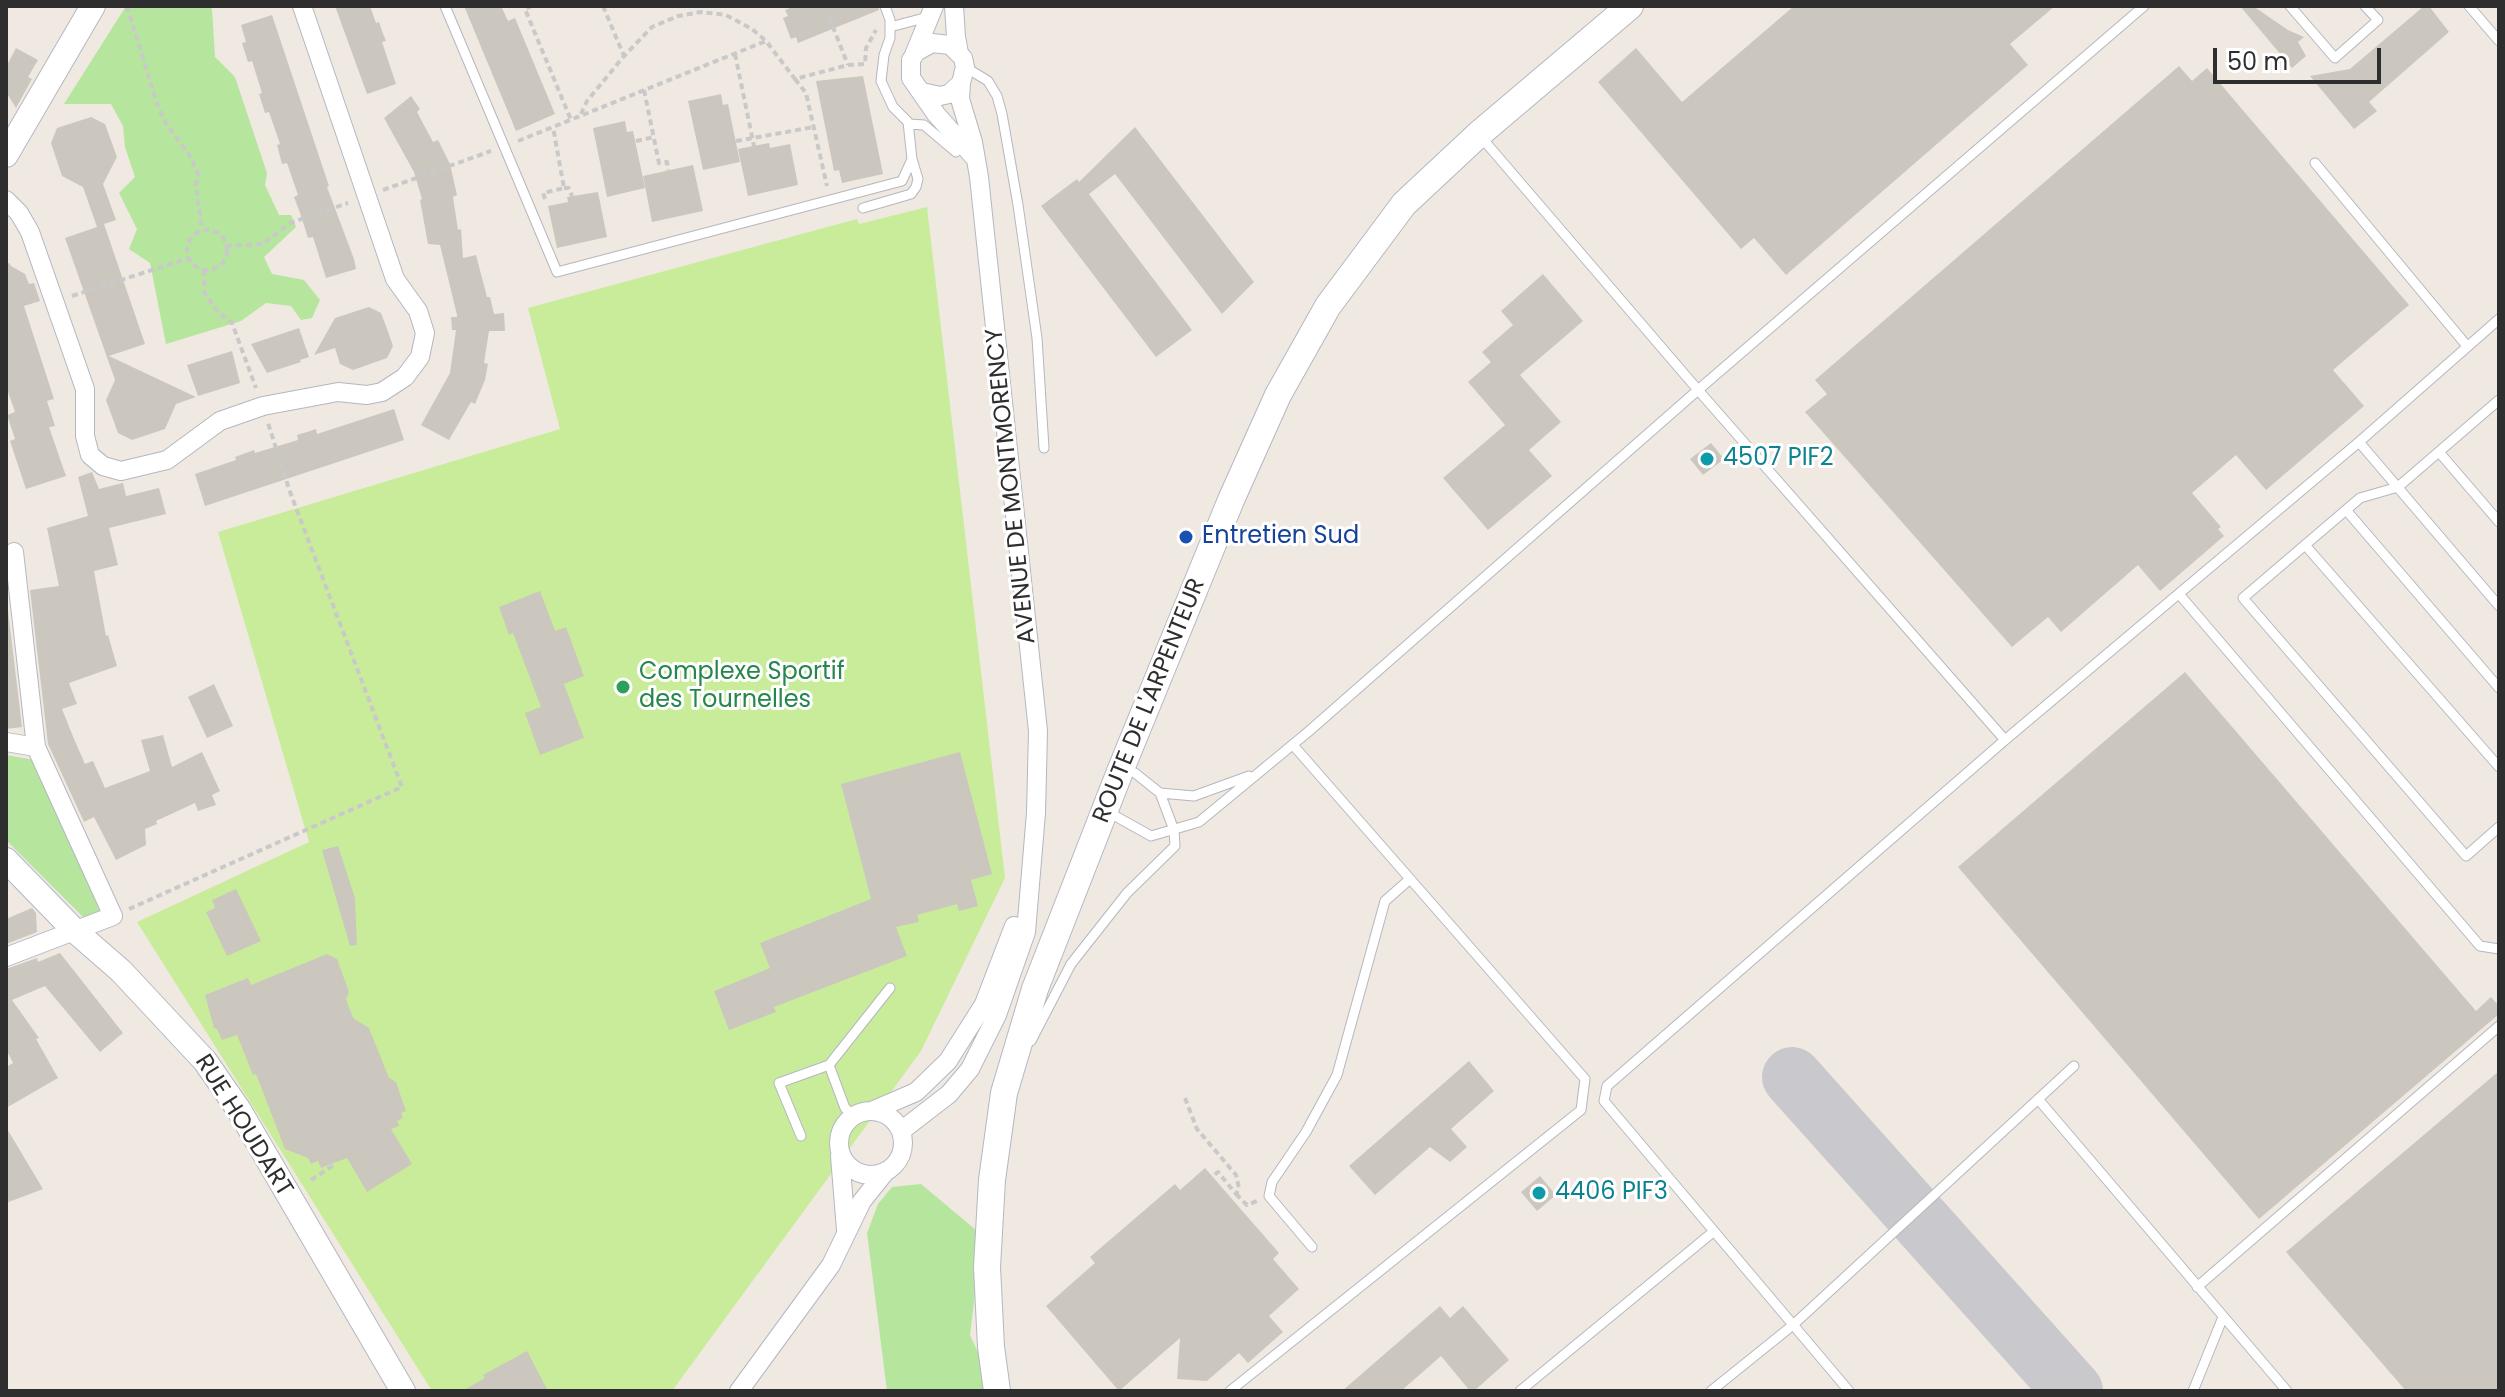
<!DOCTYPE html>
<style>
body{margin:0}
#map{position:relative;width:2505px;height:1397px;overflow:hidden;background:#efe9e1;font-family:Poppins,sans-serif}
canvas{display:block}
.frame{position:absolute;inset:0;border:8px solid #2e2e2e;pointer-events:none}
.scale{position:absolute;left:2213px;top:48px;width:168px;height:36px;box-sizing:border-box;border:4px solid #2e2e2e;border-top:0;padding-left:10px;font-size:24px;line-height:28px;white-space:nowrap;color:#2e2e2e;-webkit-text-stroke:6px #fff;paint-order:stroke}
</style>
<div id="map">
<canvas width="2505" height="1397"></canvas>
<div class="frame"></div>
<div class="scale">50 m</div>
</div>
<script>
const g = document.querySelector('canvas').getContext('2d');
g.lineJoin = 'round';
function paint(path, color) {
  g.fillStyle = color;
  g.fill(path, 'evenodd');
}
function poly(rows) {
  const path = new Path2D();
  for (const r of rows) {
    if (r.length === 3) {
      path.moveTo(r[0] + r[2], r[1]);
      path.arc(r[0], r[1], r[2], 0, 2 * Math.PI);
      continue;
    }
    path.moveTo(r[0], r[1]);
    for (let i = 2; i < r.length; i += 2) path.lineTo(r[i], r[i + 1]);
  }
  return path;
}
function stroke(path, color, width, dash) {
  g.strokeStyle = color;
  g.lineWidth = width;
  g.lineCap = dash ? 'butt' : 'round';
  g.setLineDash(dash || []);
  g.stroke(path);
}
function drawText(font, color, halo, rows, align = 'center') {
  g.font = font + ' Poppins,sans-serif';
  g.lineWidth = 6;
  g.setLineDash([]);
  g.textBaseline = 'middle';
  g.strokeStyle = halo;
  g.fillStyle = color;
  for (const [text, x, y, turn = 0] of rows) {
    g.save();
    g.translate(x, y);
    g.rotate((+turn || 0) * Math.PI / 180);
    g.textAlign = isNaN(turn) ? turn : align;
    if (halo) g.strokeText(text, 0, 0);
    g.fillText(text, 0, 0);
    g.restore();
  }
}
const green = poly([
 [126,6,208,6,212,9,215,57,235,77,267,173,265,185,279,215,291,215,296,227,264,257,272,274,304,280,320,300,312,318,301,320,291,306,266,303,241,321,166,344,150,263,129,249,137,229,119,193,135,177,125,147,123,126,111,104,64,104],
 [6,755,34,760,106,912,84,918,6,840],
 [921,1184,982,1235,970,1335,989,1377,992,1391,887,1391,867,1233,878,1204,892,1187]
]);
const pitch = poly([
 [927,207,1005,878,921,1051,672,1391,432,1391,137,922,309,842,218,532,560,429,528,308,857,219,859,224]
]);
const taxiway = poly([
 [1792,1077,2073,1391]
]);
const building = poly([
 [335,6,370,6,376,23,379,22,382,31,386,41,382,42,396,84,367,94],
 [464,6,501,6,508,21,515,18,555,114,516,131],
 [795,6,878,6,879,10,798,43,796,37,791,39,783,18,788,16,785,10],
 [1794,6,2055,6,2010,44,2028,65,1786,275,1754,238,1741,249,1598,82,1636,48,1682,102],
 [2240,6,2253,6,2288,30,2304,37,2298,42,2306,56,2292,68],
 [2424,6,2429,6,2449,32,2369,102,2377,111,2354,129,2310,76,2350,69],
 [272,15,329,186,327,187,354,259,356,269,326,278,313,237,308,238,300,213,294,197,298,195,287,163,282,164,277,145,280,144,269,112,265,113,259,94,262,93,252,61,248,62,242,43,246,42,241,25],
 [16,48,38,60,28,77,32,79,16,108,6,92,6,67],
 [2179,66,2192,81,2207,68,2409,305,2333,370,2364,406,2266,490,2236,455,2192,493,2221,527,2218,529,2224,536,2160,591,2138,565,2061,632,2048,617,2012,647,1805,412,1827,394,1815,380],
 [863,76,883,174,842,183,839,170,834,171,816,81],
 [721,94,723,105,728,104,740,162,703,170,688,101],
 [411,96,420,109,417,112,433,142,438,140,450,164,457,195,453,197,458,230,461,229,463,258,476,255,487,297,490,297,494,314,504,313,505,331,489,331,484,363,488,364,485,380,475,404,471,402,449,440,421,425,450,373,456,330,452,330,451,317,457,317,457,315,440,245,428,244,420,200,422,199,414,172,384,118],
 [91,117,105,124,117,157,103,184,116,220,104,224,145,344,109,356,196,397,176,404,165,429,132,440,118,433,106,400,115,380,65,238,97,227,83,187,62,176,51,143,57,128],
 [625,121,627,132,633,131,645,188,607,197,593,128],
 [1135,127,1254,282,1222,314,1115,174,1089,194,1192,330,1156,357,1041,206,1077,179,1079,182],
 [769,143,770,148,790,144,798,185,748,196,738,149],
 [693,165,703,211,652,222,643,176],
 [598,192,607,237,557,248,548,206,568,202,567,197],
 [9,263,11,266,25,274,29,284,34,283,40,301,24,306,54,399,47,401,55,426,49,427,66,476,26,489,10,441,15,439,7,415,15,412,6,386,6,264],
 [1543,274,1583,321,1520,375,1561,422,1529,450,1552,476,1488,530,1443,478,1505,425,1468,382,1491,362,1482,352,1513,325,1501,311],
 [369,307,381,313,386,326,393,346,387,358,353,370,340,364,335,348,314,355,335,318],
 [299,328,309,357,300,360,301,362,267,373,251,344],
 [232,351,240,383,198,396,187,365],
 [394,409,404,440,205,506,195,474,236,460,235,457,254,450,255,453,298,440,297,435,307,432,316,429,317,434],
 [1711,443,1724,459,1703,475,1690,459],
 [92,472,99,489,123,483,126,496,159,488,166,514,109,528,118,565,94,571,106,636,108,635,117,666,69,683,77,704,62,709,74,739,85,764,93,761,105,788,150,771,141,740,163,735,172,767,202,752,220,791,212,795,216,805,198,811,195,803,156,821,157,824,145,829,146,845,116,860,94,817,84,822,48,744,30,590,59,586,47,528,88,516,78,477],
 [540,591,555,631,566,627,584,676,564,684,584,738,540,755,525,713,541,707,513,633,509,635,499,607],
 [6,594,22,727,6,729],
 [2185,672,2476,1011,2491,997,2499,1006,2499,1014,2259,1219,1958,867],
 [214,684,233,726,207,738,188,697],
 [960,752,992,874,971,880,978,906,959,911,957,904,917,915,919,922,896,927,907,956,774,1007,776,1012,729,1030,714,991,770,968,760,943,871,899,841,784],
 [338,846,355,898,357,945,350,946,322,850],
 [236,889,261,941,227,956,206,912,215,908,212,900],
 [32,908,36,913,37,932,6,944,6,919],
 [60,953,123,1033,100,1052,45,986,12,1000,39,1038,36,1039,58,1078,6,1108,6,1067,13,1063,6,1049,6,969,37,958,38,962],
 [327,954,337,959,349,992,346,999,353,1018,369,1028,389,1078,396,1082,406,1111,401,1113,403,1118,397,1121,399,1126,391,1129,412,1164,367,1192,347,1158,321,1168,318,1161,311,1164,308,1158,285,1149,256,1074,253,1075,237,1035,222,1040,217,1029,214,1028,205,995,248,978,251,985],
 [1469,1061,1494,1091,1451,1129,1467,1147,1450,1162,1430,1147,1375,1195,1349,1166],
 [2499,1071,2499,1391,2406,1391,2286,1252],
 [6,1127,43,1189,6,1203],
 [1205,1168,1279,1253,1273,1259,1299,1289,1269,1316,1283,1332,1248,1363,1239,1353,1207,1381,1177,1379,1180,1338,1119,1391,1046,1306,1095,1263,1090,1257,1175,1184,1180,1190],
 [1540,1176,1556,1195,1537,1211,1521,1192],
 [1440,1306,1450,1318,1463,1306,1509,1360,1474,1391,1470,1391,1441,1356,1401,1391,1342,1391],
 [527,1351,548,1391,462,1391,485,1378,483,1375]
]);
const path = poly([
 [127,6,157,104,165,122,190,156,198,174,196,185,202,229],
 [532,6,525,9,571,120],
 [603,6,624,56],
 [829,17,848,65],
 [735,54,755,151],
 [795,79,806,93,827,186],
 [644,90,659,163,667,162,668,170],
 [581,114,587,101,624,56,652,27,678,16,701,12,726,15,752,29,766,41],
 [518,141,766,41,795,79,848,65,865,64,866,48,876,30],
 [636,141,654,137],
 [736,141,814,127],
 [564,188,569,188,572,196],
 [383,190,491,151],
 [545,199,543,193,564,188,553,127],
 [207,250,20],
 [226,246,263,244,290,223,348,203],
 [204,270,205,294,218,312,232,323,256,388],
 [72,296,189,258],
 [129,909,402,787,290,492,268,423],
 [1185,1098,1197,1129,1236,1175,1239,1188,1236,1194,1218,1172,1213,1176],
 [311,1180,334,1165],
 [1236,1194,1247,1205,1257,1201]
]);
const service = poly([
 [445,6,557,272,902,181,912,159,908,122,893,107,881,81,884,55,890,38,890,20,885,6],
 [2290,6,2335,58,2378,20,2365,6],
 [2469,6,2499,41],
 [890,27,928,17],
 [965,67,988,81,997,96,1002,114,1018,205,1037,338,1044,448],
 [909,124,924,125,956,152],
 [1481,137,1698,390,2005,740],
 [2315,163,2467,346],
 [863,208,911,194,916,187,918,179,912,159],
 [2499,400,2398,487,2360,498,2243,598,2466,856,2499,827],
 [2359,442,2499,606],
 [2439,452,2499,522],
 [2346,510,2499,688],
 [2305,545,2499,767],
 [2179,594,2480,946,2499,949],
 [1160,793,1194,796,1249,776],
 [1108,812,1151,836,1199,822,1308,732,1698,390,2144,6],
 [1031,1041,1071,964,1127,893,1175,846,1174,830,1160,793,1135,773,1122,769],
 [2038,1099,2287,1391],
 [853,1115,845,1108,829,1065,890,988],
 [801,1136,779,1083,829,1065],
 [1312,1247,1269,1196,1272,1182,1306,1132,1337,1075,1385,901,1410,879],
 [2197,1287,2499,1026],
 [1230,1391,1581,1110,1585,1079,1293,745],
 [1520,1391,1713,1232],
 [1711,1391,1793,1325,2074,1066],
 [1849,1391,1604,1101,1607,1086,2005,740,2359,442,2499,319],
 [2193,1391,2223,1317]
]);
const minor = poly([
 [954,6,956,37,959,53],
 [914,55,934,6],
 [922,92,940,96,949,94,961,83,965,67,963,58,950,45,932,43,916,52,911,60,911,78,936,114,973,156],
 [6,200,19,213,30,232,85,389,85,436,90,455,103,466,121,471,167,460,220,421,263,406,338,392,367,395,382,392,405,377,420,357,425,333,418,311,395,279,302,6],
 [14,552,36,747],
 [6,742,36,747,113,916,6,957],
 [874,1110,916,1092,948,1061,984,1004,1014,926],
 [871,1143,32],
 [901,1131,949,1094,970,1069,997,1015,1026,932,1036,813,1038,731,979,177,973,142,960,99,961,83],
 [840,1156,846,1230],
 [739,1391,831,1265,862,1201,886,1171]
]);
const tertiary = poly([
 [6,155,93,6],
 [6,860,75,931,121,971,205,1061,239,1110,403,1391]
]);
const secondary = poly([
 [997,1391,991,1347,987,1267,992,1180,1004,1093,1035,989,1121,769,1231,500,1278,395,1328,306,1404,204,1479,134,1630,6]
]);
const markers = [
 [1707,459,8,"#0f9aa8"],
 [1186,537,8,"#1a4fb4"],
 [623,687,8,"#2e9e5b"],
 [1539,1193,8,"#0f9aa8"]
];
const cultureNames = [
 ["4507 PIF2",1723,459],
 ["4406 PIF3",1555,1193]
];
const streetNames = [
 ["AVENUE DE MONTMORENCY",1012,486,-96],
 ["ROUTE DE L'ARPENTEUR",1150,701,-68],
 ["RUE HOUDART",243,1126,58]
];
const transitNames = [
 ["Entretien Sud",1202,537]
];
const leisureNames = [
 ["Complexe Sportif",639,673],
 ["des Tournelles",639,701]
];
paint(green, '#b6e59e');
paint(pitch, '#c9ec9a');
stroke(taxiway, '#c9c8cc', 60);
paint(building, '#cbc7bf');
stroke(service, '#b4b7c1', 11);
stroke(minor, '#b4b7c1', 20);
stroke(tertiary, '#b4b7c1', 26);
stroke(secondary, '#b4b7c1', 28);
stroke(path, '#c9c9c9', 4, [6, 4]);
stroke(service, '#fff', 9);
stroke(minor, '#fff', 18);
stroke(tertiary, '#fff', 24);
stroke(secondary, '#fff', 26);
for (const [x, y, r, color] of markers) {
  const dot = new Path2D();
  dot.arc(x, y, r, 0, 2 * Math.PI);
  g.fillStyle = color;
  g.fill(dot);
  stroke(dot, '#fff', 3);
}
drawText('24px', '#0d838f', '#fff', cultureNames, 'left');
drawText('24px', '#2e2e2e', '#fff', streetNames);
drawText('24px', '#164399', '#fff', transitNames, 'left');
drawText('24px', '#27864d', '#fff', leisureNames, 'left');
</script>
